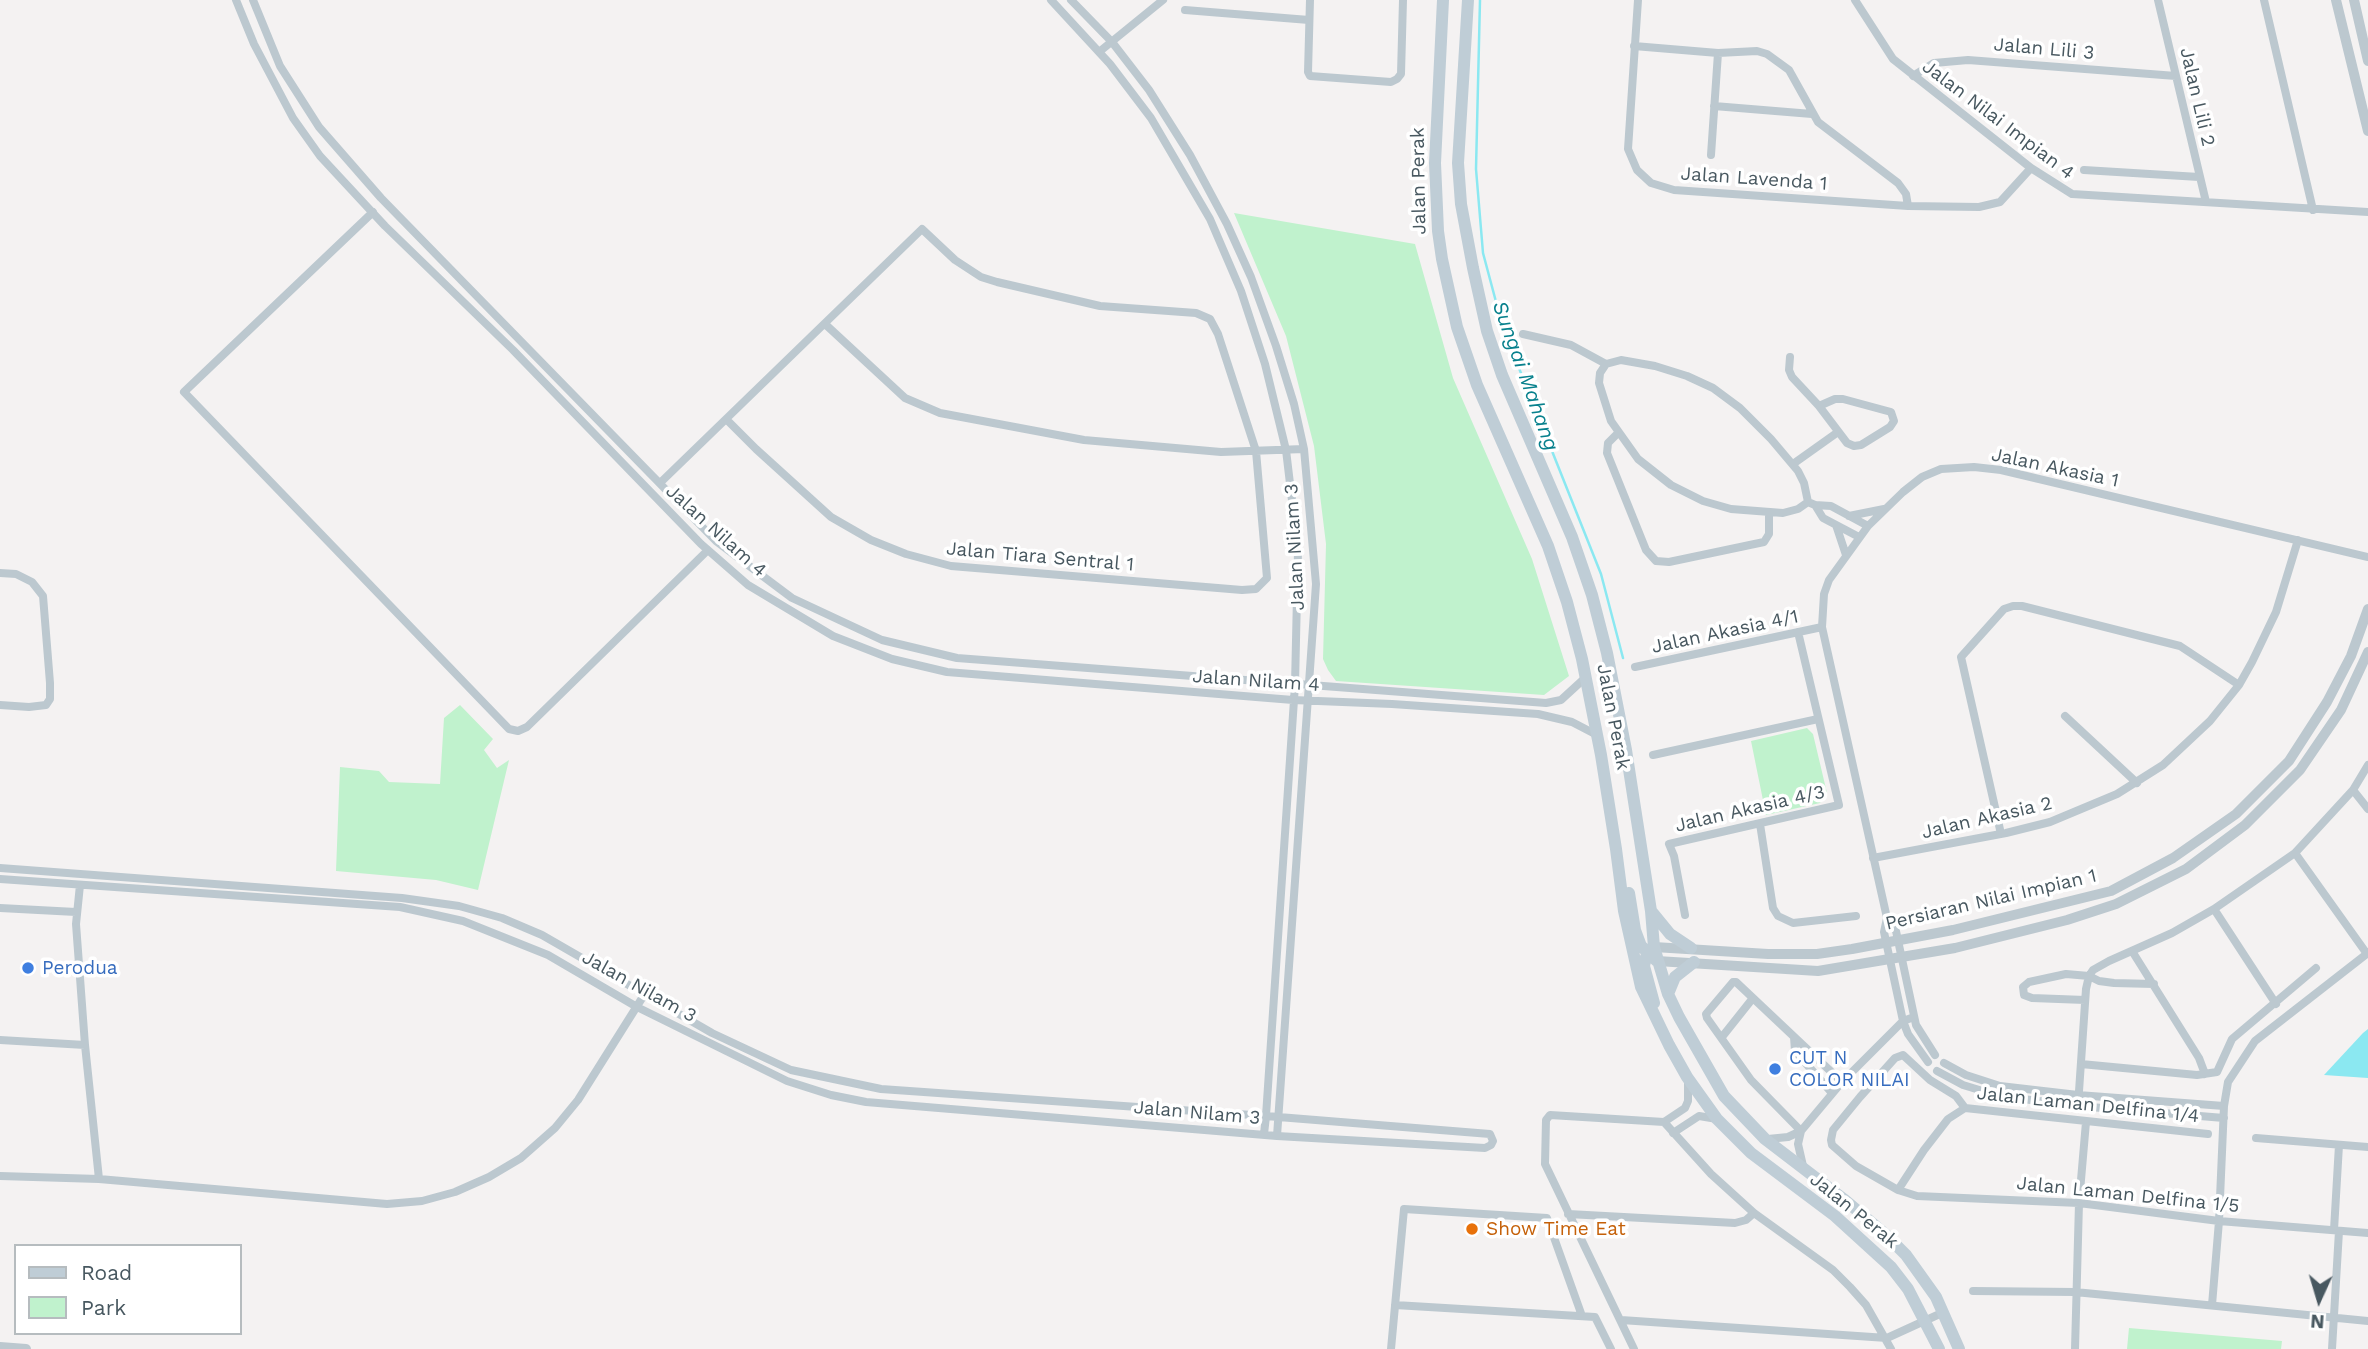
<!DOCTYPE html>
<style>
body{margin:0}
#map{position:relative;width:2368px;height:1349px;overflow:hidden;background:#f4f2f2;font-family:"Work Sans",sans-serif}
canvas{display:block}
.legend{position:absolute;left:14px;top:1244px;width:228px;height:91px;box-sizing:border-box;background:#fff;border:2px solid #b6bcbf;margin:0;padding:9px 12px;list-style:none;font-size:21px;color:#485860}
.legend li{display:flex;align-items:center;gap:14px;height:35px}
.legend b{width:35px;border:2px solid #b6bcbf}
.north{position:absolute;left:2284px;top:1265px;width:70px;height:70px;-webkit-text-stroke:5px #fff;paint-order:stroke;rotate:184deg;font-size:19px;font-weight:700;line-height:28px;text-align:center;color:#485860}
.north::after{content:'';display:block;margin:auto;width:24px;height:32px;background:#485860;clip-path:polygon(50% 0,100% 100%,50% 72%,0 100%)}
</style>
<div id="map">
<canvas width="2368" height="1349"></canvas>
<ul class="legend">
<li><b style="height:9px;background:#bfcdd6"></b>Road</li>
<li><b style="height:19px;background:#c0f2cd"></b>Park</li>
</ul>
<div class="north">N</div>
</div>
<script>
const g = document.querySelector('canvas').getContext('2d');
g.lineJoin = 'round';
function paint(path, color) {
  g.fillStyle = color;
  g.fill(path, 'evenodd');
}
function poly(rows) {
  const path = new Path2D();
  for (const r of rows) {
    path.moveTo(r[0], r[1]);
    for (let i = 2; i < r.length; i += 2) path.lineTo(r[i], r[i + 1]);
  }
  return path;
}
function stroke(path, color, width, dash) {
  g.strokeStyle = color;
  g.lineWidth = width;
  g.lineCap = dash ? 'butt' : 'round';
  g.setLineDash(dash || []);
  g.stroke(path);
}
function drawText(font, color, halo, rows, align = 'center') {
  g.font = font + ' "Work Sans",sans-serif';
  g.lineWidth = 7;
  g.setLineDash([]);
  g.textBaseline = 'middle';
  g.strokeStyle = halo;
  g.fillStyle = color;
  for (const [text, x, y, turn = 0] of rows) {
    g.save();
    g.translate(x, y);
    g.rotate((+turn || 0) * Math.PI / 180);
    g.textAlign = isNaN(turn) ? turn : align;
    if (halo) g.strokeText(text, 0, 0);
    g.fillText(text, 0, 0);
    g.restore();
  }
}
const green = poly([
 [1234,213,1415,244,1453,378,1532,559,1569,676,1544,695,1336,681,1328,670,1323,659,1326,544,1314,446,1286,336],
 [460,705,493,739,484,750,497,768,509,760,478,890,436,880,336,871,340,767,379,771,389,782,440,784,444,718],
 [1807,728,1813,734,1827,793,1820,803,1766,815,1751,741],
 [2129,1328,2282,1341,2281,1349,2127,1349]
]);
const water = poly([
 [2368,1029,2368,1078,2324,1075,2363,1033]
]);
const stream = poly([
 [1480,0,1476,169,1483,253,1503,328,1601,574,1623,658]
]);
const minor = poly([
 [236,0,254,44,293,118,320,156,385,226,513,350,701,544,748,585,833,636,892,659,947,672,1293,700,1392,704,1538,714,1572,722,1597,735],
 [253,0,280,66,319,127,381,198,716,541,792,598,882,640,957,658,1546,703,1561,700,1585,678],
 [1310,0,1308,72,1310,76,1391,82,1397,79,1401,74,1403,0],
 [1638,0,1628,149,1637,170,1651,183,1674,190,1908,206,1979,207,2000,202,2031,168],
 [1855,0,1893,59,2031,168,2072,194,2368,212],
 [2158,0,2206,202],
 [2264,0,2313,210],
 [1185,10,1309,20],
 [1634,46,1718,53,1757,51,1767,54,1789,70,1818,122,1898,183,1906,194,1908,206],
 [1099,52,1163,0],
 [1913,76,1934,63,1968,60,2176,76],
 [1714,106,1812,114],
 [1711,155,1718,53],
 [2084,170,2199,177],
 [373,212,184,392,509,729,518,731,527,727,708,550],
 [825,324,905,398,940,413,1084,440,1221,452,1304,449],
 [1523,334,1571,345,1606,364],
 [1790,357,1789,370,1792,377,1819,406,1847,443,1854,446,1861,445,1890,427,1894,421,1891,412,1843,399,1835,399,1819,406],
 [1606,364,1600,373,1599,383,1611,421,1638,459,1671,485,1703,501,1731,509,1783,513,1798,509,1808,502],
 [1606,364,1621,360,1655,366,1687,376,1713,388,1740,408,1771,439,1798,471,1804,483,1808,502],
 [1618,433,1608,443,1607,453,1646,550,1656,561,1669,562,1764,542,1769,534,1769,513],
 [1793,464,1838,432],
 [661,482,922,229,955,260,981,277,997,282,1100,306,1196,313,1210,319,1218,334,1256,451,1267,578,1256,589,1242,590,951,566,906,554,871,540,831,517,756,449,726,419],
 [1808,502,1815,505,1831,506,1868,526],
 [1815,505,1823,518,1859,537],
 [1849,516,1884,509],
 [1836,525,1846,555],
 [0,573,16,574,32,582,43,596,50,683,50,699,46,705,29,707,0,705],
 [1635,667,1822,627],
 [2065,716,2137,783],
 [1653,755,1818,719],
 [2353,790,2368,809],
 [1760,824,1773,908,1778,916,1793,923,1856,916],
 [2001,834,1961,657,2004,609,2013,606,2022,606,2180,646,2239,685],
 [2295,853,2367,954],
 [1873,858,2006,833,2050,822,2117,794,2163,765,2210,721,2239,685,2252,662,2276,612,2298,540],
 [0,868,402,898,459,906,502,918,542,935,712,1033,791,1070,881,1089,1266,1116,1295,685,1298,551,1286,450,1265,364,1241,291,1210,219,1151,118,1110,64,1051,0],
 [0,879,400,907,463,921,548,955,637,1007,787,1081,831,1095,866,1102,1277,1136,1316,584,1304,449,1294,404,1276,346,1251,277,1227,224,1190,155,1149,90,1112,42,1071,0],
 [80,885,76,924,85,1045,99,1179],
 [0,908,76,912],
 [2214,909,2276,1004],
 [1685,915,1674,856,1669,844,1839,805,1798,632],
 [1887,918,1884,932,1903,1021,1908,1034,1928,1062],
 [2132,951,2199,1058,2205,1074],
 [2085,1000,2032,998,2024,995,2023,987,2029,982,2066,974,2089,976,2099,981,2114,983,2154,984],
 [1722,1037,1753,998],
 [1794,1037,1795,1051,1832,1093],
 [0,1040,85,1045],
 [1935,1055,1916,1025,1896,931,1887,918,1822,627,1824,594,1829,580,1868,526,1903,492,1922,477,1941,469,1974,467,2001,470,2368,557],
 [1944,1063,1966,1075,2000,1086,2078,1095,2224,1106],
 [2081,1064,2197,1075,2217,1072,2232,1039,2316,968],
 [1937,1071,1963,1085,1999,1096,2078,1106,2224,1118],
 [2078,1106,2086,989,2089,976,2093,970,2109,961,2172,933,2214,909,2295,853,2353,790,2368,765],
 [1965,1108,2208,1134],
 [1664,1122,1685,1108,1688,1101,1688,1081],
 [1801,1131,1751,1080,1707,1018,1706,1014,1733,982,1736,982,1842,1082],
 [1801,1131,1798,1144,1803,1166],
 [1673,1133,1699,1116,1717,1119],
 [1264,1134,1266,1116,1490,1134,1493,1141,1491,1145,1485,1148,1277,1136],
 [2256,1138,2368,1147],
 [1768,1139,1788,1137,1801,1131,1842,1082,1903,1021,1914,1017],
 [0,1176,99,1179,387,1204,422,1201,455,1192,489,1177,521,1158,555,1128,578,1100,644,995],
 [1898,1190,1924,1150,1948,1119,1965,1108,1956,1096,1930,1080,1903,1055,1895,1058,1860,1097,1833,1130,1831,1140,1832,1145,1856,1166,1898,1190,1917,1196,2079,1203,2219,1221,2368,1233],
 [1568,1214,1735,1223,1746,1220,1754,1213],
 [2334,1230,2339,1145],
 [1973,1291,2075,1292,2368,1321],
 [1395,1305,1595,1317,1611,1349],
 [2212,1305,2219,1221,2224,1106,2228,1082,2255,1041,2368,953],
 [1621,1320,1887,1338,1944,1312],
 [1391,1349,1404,1209,1547,1218,1582,1316],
 [1634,1349,1545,1164,1546,1120,1550,1115,1664,1122,1711,1174,1754,1213,1833,1270,1850,1287,1866,1305,1891,1349],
 [2075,1349,2079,1203,2086,1122],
 [2332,1349,2339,1231]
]);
const tertiary = poly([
 [2336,0,2368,131],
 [2354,0,2368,61],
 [1654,947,1768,954,1817,954,1852,949,1953,930,2111,891,2173,858,2236,814,2289,761,2327,702,2351,656,2368,609],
 [1657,961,1818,971,1955,948,2067,920,2116,904,2186,869,2245,825,2300,770,2341,710,2368,652],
 [0,1347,26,1349]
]);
const secondary = poly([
 [1443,0,1435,163,1438,231,1442,259,1457,327,1477,385,1548,546,1567,602,1582,659,1601,755,1616,849,1624,911,1641,987,1669,1045,1687,1077,1717,1119,1751,1153,1835,1216,1891,1267,1908,1289,1939,1349],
 [1468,0,1458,163,1461,204,1473,268,1487,331,1502,375,1572,537,1592,595,1607,653,1626,750,1651,911,1654,947,1668,994,1679,1017,1724,1096,1765,1139,1846,1201,1885,1234,1906,1255,1936,1297,1959,1349],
 [1629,893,1635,930,1641,946,1657,961],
 [1652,912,1670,934,1691,948],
 [1652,948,1646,957,1644,966,1654,1003],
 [1668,994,1675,977,1694,962]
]);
const markers = [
 [28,968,7,"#3f7fe0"],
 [1775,1069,7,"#3f7fe0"],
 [1472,1229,7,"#e8710a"]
];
const streetNames = [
 ["Jalan Lili 3",2044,49,5],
 ["Jalan Lili 2",2197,97,77],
 ["Jalan Nilai Impian 4",1998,120,37],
 ["Jalan Lavenda 1",1754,179,4],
 ["Jalan Perak",1419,181,-91],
 ["Jalan Akasia 1",2055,468,12],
 ["Jalan Nilam 4",716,531,42],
 ["Jalan Nilam 3",1295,547,-93],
 ["Jalan Tiara Sentral 1",1040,557,5],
 ["Jalan Akasia 4/1",1725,632,-12],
 ["Jalan Nilam 4",1256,681,4],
 ["Jalan Perak",1613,717,79],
 ["Jalan Akasia 4/3",1750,809,-13],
 ["Jalan Akasia 2",1987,818,-13],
 ["Persiaran Nilai Impian 1",1991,900,-13],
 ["Jalan Nilam 3",639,987,29],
 ["Jalan Laman Delfina 1/4",2088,1105,6],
 ["Jalan Nilam 3",1197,1113,5],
 ["Jalan Laman Delfina 1/5",2128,1195,6],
 ["Jalan Perak",1854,1211,39]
];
const shopNames = [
 ["Perodua",42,968],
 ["CUT N",1789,1058],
 ["COLOR NILAI",1789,1080]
];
const foodNames = [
 ["Show Time Eat",1486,1229]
];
const waterNames = [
 ["Sungai Mahang",1525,376,70]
];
paint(green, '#c0f2cd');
paint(water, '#8be8f1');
stroke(stream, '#8be8f1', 2.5);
stroke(minor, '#bcc8cf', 8);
stroke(tertiary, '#bcc8cf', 10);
stroke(secondary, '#bfcdd6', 12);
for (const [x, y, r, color] of markers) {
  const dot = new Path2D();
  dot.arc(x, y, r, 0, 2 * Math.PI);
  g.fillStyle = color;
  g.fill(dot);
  stroke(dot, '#fff', 2.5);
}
drawText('19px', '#485860', '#fff', streetNames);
drawText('19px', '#366cbe', '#fff', shopNames, 'left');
drawText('19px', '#c56008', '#fff', foodNames, 'left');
drawText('italic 21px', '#08818d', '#fff', waterNames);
</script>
